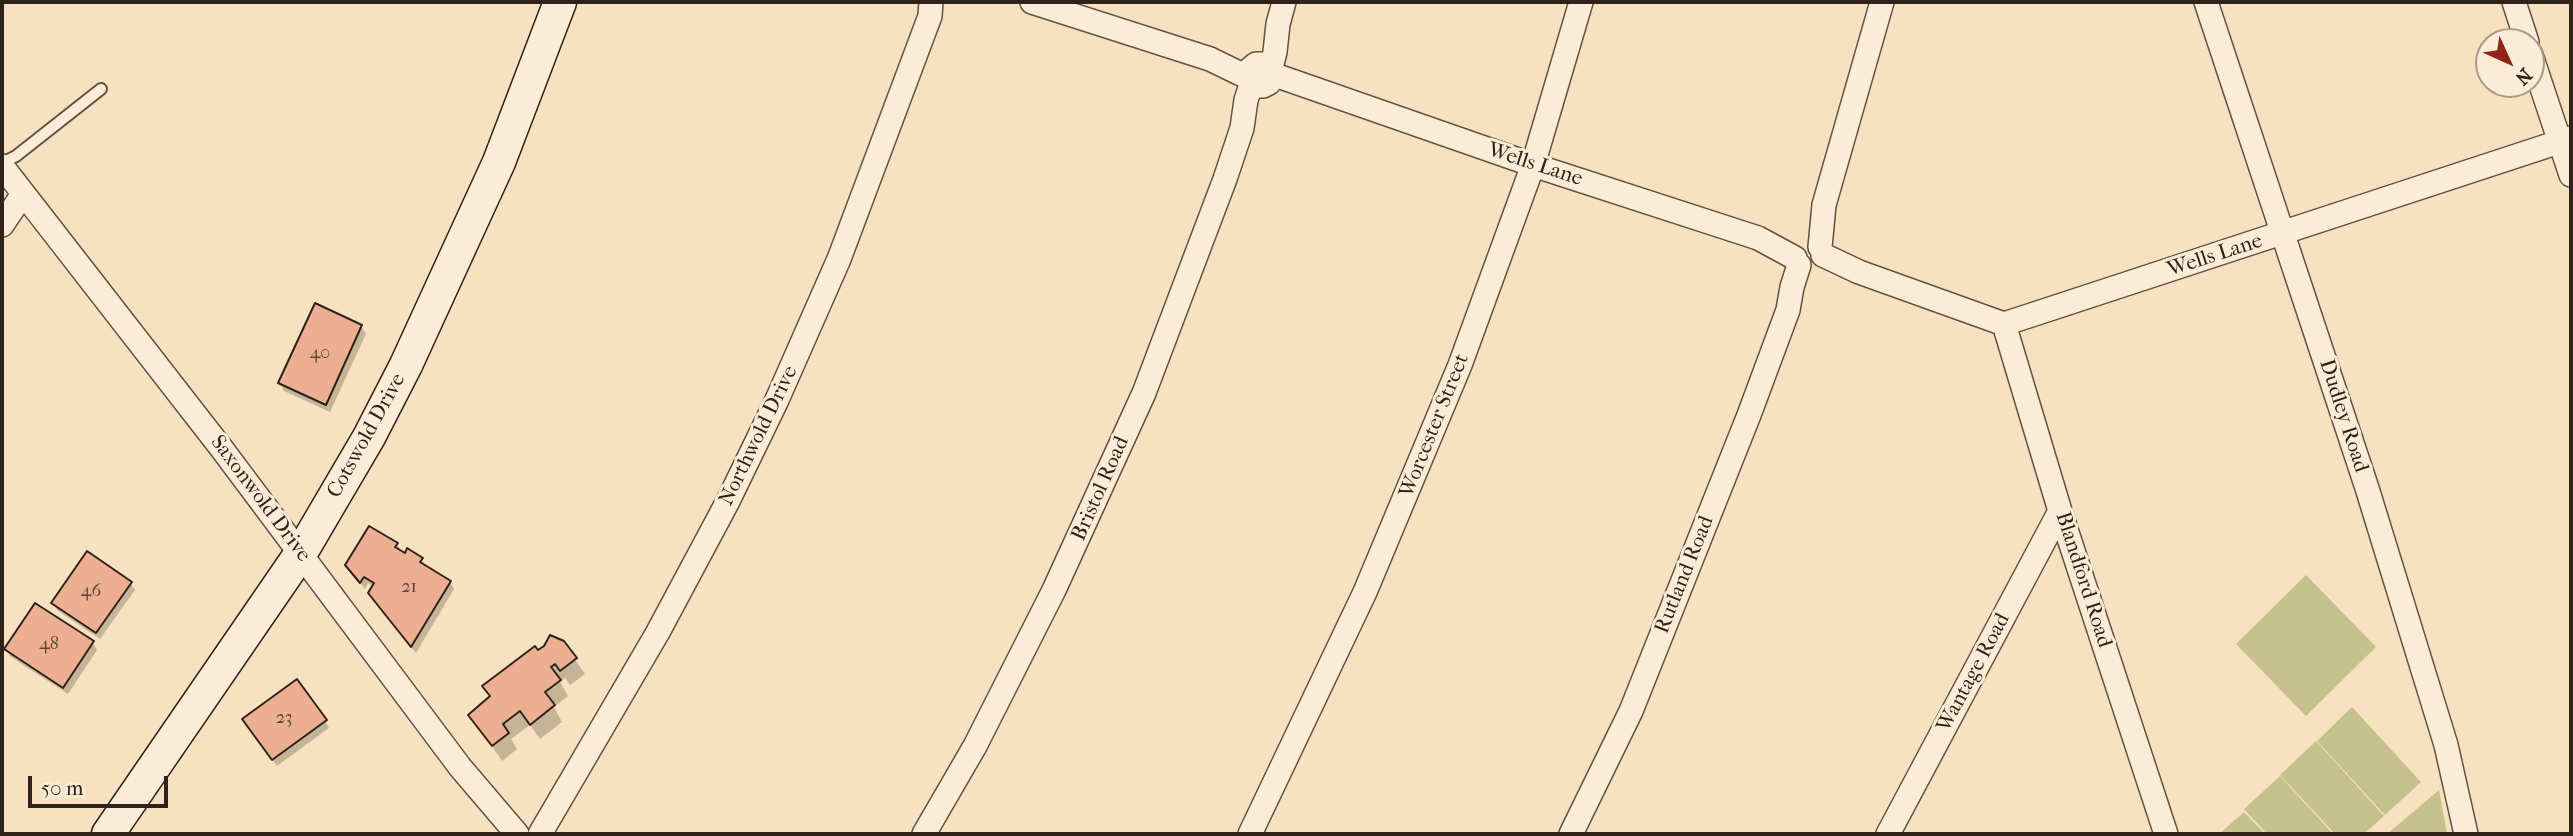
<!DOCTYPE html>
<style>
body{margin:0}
#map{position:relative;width:2573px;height:836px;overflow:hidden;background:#f8e1c0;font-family:"IM FELL French Canon",serif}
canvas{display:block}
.frame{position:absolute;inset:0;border:4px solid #2f2219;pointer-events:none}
.north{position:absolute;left:2475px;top:28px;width:70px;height:70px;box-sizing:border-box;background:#faecd6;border:2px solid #a99b8a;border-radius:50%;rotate:135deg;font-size:19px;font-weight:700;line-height:28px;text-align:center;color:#2f2219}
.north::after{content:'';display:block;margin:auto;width:24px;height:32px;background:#8f2418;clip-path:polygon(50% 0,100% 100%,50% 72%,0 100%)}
.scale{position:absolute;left:28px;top:776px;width:140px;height:32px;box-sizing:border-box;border:4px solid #2f2219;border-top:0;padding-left:9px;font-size:21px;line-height:24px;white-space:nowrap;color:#2f2219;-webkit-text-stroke:5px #faecd6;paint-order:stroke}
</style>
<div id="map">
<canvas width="2573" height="836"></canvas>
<div class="frame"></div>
<div class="north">N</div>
<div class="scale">50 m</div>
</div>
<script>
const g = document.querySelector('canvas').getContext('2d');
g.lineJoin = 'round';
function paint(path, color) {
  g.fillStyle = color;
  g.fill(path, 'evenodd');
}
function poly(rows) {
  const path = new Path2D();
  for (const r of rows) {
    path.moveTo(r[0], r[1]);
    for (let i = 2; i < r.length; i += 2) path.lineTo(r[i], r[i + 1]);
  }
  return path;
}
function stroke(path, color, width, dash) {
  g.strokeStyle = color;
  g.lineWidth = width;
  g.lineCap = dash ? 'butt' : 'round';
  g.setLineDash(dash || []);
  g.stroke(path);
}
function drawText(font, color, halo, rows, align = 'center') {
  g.font = font + ' "IM FELL French Canon",serif';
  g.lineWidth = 6;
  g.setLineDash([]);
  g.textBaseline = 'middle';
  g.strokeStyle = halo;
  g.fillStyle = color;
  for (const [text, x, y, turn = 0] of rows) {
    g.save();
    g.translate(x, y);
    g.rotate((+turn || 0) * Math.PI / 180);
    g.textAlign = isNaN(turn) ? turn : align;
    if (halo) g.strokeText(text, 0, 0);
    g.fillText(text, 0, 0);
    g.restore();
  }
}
const green = poly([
 [2306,575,2376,647,2306,716,2236,644],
 [2352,707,2421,782,2385,815,2317,741],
 [2316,741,2384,816,2364,834,2335,834,2280,775],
 [2280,776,2333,834,2267,834,2244,809],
 [2439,790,2447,834,2387,834],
 [2244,812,2265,834,2219,834]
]);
const shadow = poly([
 [361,326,366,334,330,412,284,391,280,383],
 [397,544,402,553,421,559,426,567,450,582,454,589,416,653,374,601,374,587,368,583,365,589,352,572],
 [130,583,135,590,100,639,57,610,53,603],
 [36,605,93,643,97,650,68,694,11,657,6,650],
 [563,642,585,674,570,685,565,678,560,682,568,696,554,707,562,722,540,739,530,725,511,739,517,749,502,761,471,715,538,653],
 [325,721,329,728,277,766,248,727]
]);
const building = poly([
 [315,303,362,325,326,405,278,383,315,303],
 [369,526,398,543,395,547,405,553,407,548,423,558,420,562,451,581,411,647,368,593,374,583,364,577,360,583,345,565,369,526],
 [87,551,132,582,96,633,51,603,87,551],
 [35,603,94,641,63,688,4,649,35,603],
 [550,635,564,641,577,658,560,671,555,664,551,667,561,680,545,692,555,705,530,725,520,711,503,724,509,733,492,746,468,715,490,696,482,686,535,646,538,650,544,646,550,635],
 [297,679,327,720,272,760,242,719,297,679]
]);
const service = poly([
 [2,163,16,156,101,89]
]);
const minor = poly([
 [1032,2,1210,59,1249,78,1256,86,1263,86,1269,83,1272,77,1272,71,1265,64,1256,64,1250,69,1249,78],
 [2206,2,2367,488,2446,745,2466,834],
 [2514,2,2527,42],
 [2531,55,2571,175],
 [1271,68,1275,52,1278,24,1284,2],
 [1272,74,1533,165,1758,238,1795,258],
 [2,166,222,449,460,767,517,834],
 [2,225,23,194],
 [1820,247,1824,205,1882,2],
 [1823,255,1859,272,2004,324,2571,138],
 [2004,324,2060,511,2166,834],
 [540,834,658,632,728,501,776,402,839,259,930,16,931,2],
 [924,834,975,746,1054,590,1144,393,1225,179,1242,128,1246,100,1252,82],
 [1250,834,1365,592,1460,365,1533,165,1581,2],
 [1571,834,1631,711,1749,415,1788,310,1792,287,1799,265],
 [1888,834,2060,511]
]);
const secondary = poly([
 [108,834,301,553,369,437,406,365,499,162,560,2]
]);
const numberNames = [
 ["40",320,354],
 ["21",409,588],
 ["46",91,592],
 ["48",49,645],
 ["23",284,719]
];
const streetNames = [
 ["Wells Lane",1535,165,18],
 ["Wells Lane",2215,256,-18],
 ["Dudley Road",2343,416,72],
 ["Worcester Street",1435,426,-68],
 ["Cotswold Drive",367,436,-61],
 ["Northwold Drive",759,436,-64],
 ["Bristol Road",1101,489,-66],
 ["Saxonwold Drive",260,499,53],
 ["Rutland Road",1685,575,-68],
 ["Blandford Road",2083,580,72],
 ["Wantage Road",1974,673,-62]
];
paint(green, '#c5c18d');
paint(shadow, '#0003');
paint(building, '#ecaf91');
stroke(building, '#2f2219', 2);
stroke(service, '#615243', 14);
stroke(minor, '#615243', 26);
stroke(secondary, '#2f2219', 35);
stroke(service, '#faecd6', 10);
stroke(minor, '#faecd6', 23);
stroke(secondary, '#faecd6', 32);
drawText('18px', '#5e4537', null, numberNames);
drawText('21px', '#2f2219', '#faecd6', streetNames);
</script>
